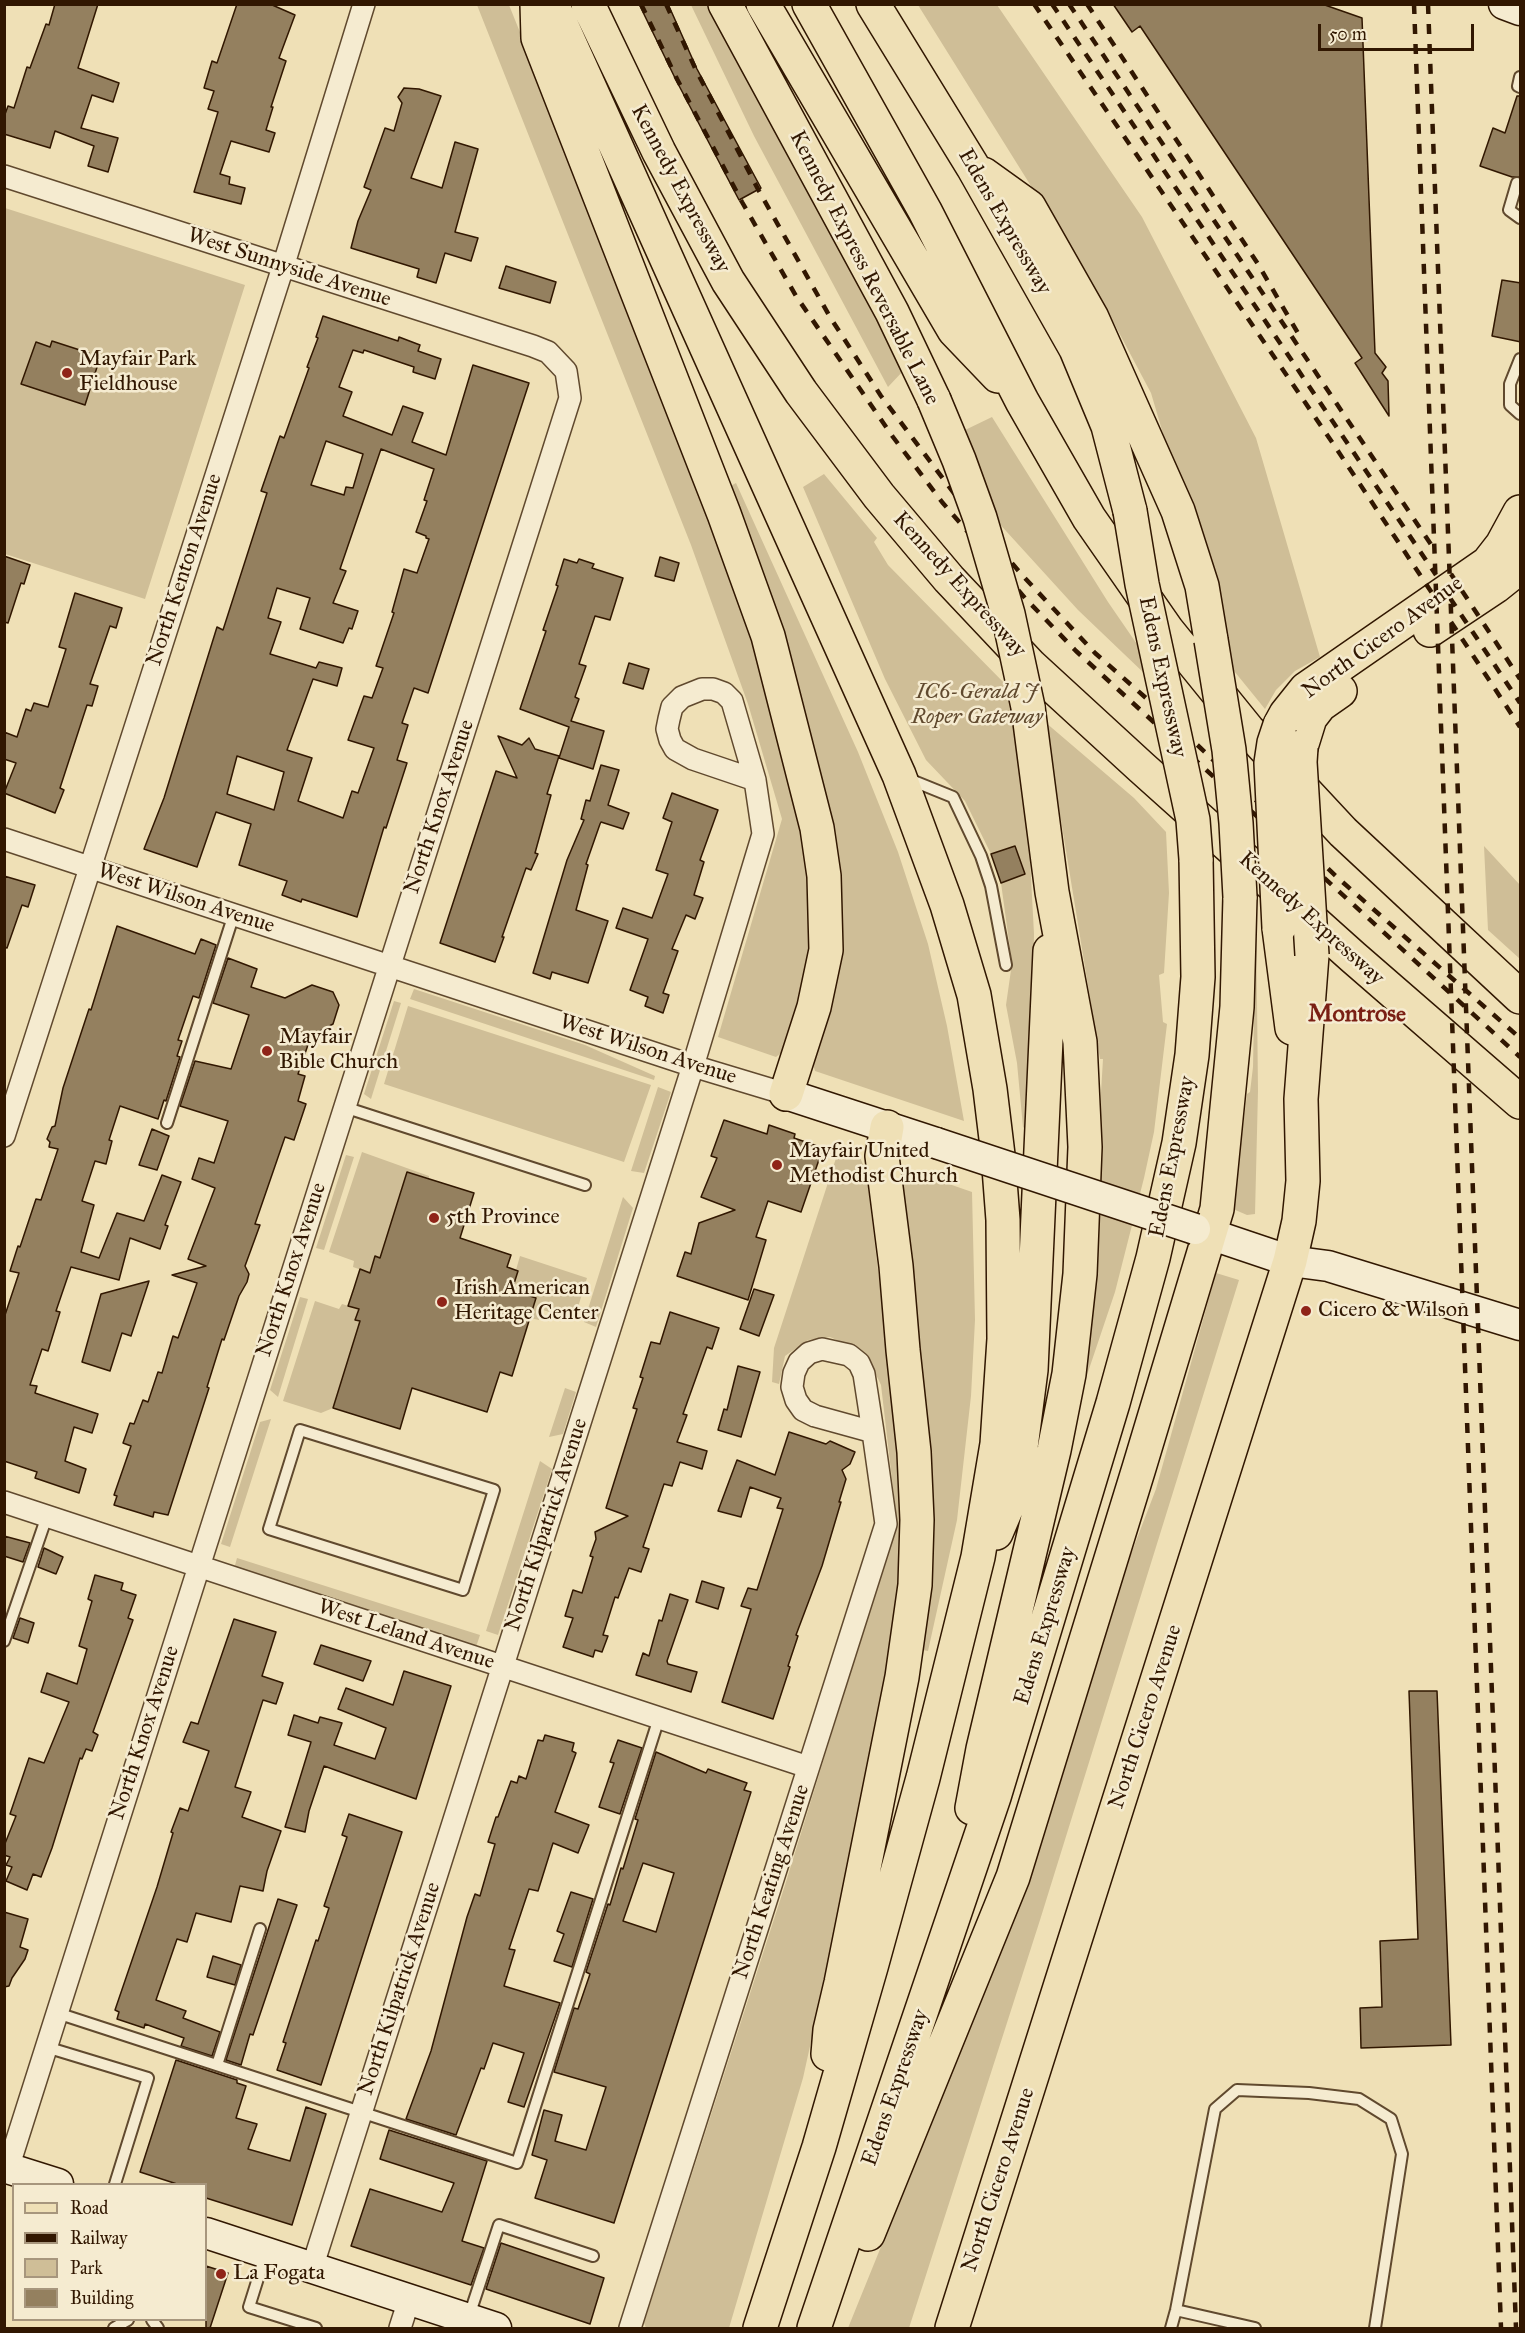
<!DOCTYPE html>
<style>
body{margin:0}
#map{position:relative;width:1525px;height:2333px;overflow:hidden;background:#efe0b6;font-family:"IM FELL Great Primer",serif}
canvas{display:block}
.frame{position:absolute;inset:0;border:6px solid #311701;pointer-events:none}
.legend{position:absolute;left:12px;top:2183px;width:195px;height:138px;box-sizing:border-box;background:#f5ebd0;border:2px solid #a7967d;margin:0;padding:8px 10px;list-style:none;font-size:18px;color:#311701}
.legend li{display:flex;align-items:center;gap:12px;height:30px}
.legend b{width:30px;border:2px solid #a7967d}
.scale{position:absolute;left:1318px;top:24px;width:156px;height:27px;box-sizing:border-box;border:3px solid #311701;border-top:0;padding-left:8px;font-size:18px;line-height:21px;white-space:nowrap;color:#311701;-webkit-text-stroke:4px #f5ebd0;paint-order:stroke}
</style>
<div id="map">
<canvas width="1525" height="2333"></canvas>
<div class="frame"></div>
<ul class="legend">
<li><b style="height:8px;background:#efe0b6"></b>Road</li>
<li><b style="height:8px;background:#311701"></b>Railway</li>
<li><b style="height:16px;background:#cfbe97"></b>Park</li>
<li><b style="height:16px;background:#94805f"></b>Building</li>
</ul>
<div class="scale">50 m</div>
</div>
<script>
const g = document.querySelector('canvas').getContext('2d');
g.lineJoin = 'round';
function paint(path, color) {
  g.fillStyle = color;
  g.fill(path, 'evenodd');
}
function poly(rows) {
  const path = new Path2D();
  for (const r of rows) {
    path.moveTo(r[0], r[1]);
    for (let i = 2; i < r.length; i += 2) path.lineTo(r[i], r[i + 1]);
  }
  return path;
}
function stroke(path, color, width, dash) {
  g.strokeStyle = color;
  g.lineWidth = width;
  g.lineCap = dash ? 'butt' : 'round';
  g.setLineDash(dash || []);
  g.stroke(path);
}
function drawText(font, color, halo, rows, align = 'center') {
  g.font = font + ' "IM FELL Great Primer",serif';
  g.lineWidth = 5;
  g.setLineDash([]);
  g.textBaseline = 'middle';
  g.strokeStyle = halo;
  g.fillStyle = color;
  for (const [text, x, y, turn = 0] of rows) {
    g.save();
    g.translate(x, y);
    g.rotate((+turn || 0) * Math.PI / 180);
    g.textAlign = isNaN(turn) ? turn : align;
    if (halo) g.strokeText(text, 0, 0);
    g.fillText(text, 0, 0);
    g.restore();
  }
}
const green = poly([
 [477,5,509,5,561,134,752,634,807,848,815,935,804,985,787,1038,781,1053,776,1057,718,1037,782,819,748,704,691,545],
 [691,5,709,5,872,308,904,370,888,387,754,136],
 [918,5,997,5,1142,217,1256,438,1320,657,1295,671,1276,690,1265,709,1230,666,1162,441,1164,437,1151,393,1099,295],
 [5,208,245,285,145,599,5,554],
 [992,417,1108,602,1141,650,1146,675,1078,610,996,520,963,431],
 [824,474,877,538,874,542,888,565,1010,689,1029,840,1034,934,1033,996,1025,1129,1023,1127,1017,1063,1006,1005,1012,963,1001,883,991,854,965,801,926,760,885,679,803,487],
 [736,483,858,752,898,852,928,944,947,1026,964,1121,815,1071,812,1061,838,968,725,489],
 [1045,722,1134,798,1166,832,1169,893,1164,973,1159,975,1163,1022,1167,1024,1154,1132,1144,1178,1115,1292,1085,1381,1084,1381,1103,1059,1100,1059],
 [1484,846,1520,885,1520,959,1488,930],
 [1256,909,1258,1091,1255,1214,1247,1215,1233,1209,1247,1094,1250,1092,1253,1067],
 [414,989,585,1045,655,1076,654,1080,410,999],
 [394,1001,401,1003,371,1099,364,1094],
 [408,1006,651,1085,624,1162,384,1084],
 [658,1087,671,1092,644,1173,631,1171],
 [840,1146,857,1151,866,1171,892,1385,908,1487,899,1626,853,1851,803,2078,729,2328,646,2328,644,2323,785,1885,897,1522,881,1385,870,1362,855,1348,830,1337,808,1340,785,1356,779,1384,772,1382,774,1348],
 [362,1152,429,1176,429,1178,407,1172,380,1258,370,1273,353,1267,354,1261,329,1252],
 [346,1155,354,1157,324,1250,316,1248],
 [900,1167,972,1192,975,1320,971,1396,957,1520,928,1651,917,1649],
 [623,1197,633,1208,596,1327,584,1322],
 [520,1256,587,1278,574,1320,543,1310,539,1320,530,1318,536,1298,512,1290,518,1271,516,1270],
 [1216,1273,1239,1280,1040,1920,909,2328,848,2328,1018,1909,1050,1816,1121,1580,1156,1489],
 [300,1297,308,1299,278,1397,270,1390],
 [315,1301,339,1309,342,1304,359,1309,355,1319,360,1321,333,1408,321,1413,283,1401],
 [565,1388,576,1392,563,1434,549,1437],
 [271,1419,230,1547,221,1544,260,1422],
 [540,1461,552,1469,498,1635,486,1631],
 [237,1558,480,1635,476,1647,234,1569]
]);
const building = poly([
 [55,4,98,4,78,68,119,83,113,102,92,95,81,128,118,138,108,172,88,166,94,146,55,131,50,148,4,134,4,117,8,106,14,108,27,67,30,68,46,24,49,25,55,4],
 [237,4,270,4,295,15,279,58,286,61,271,107,273,107,266,130,275,133,269,152,231,141,220,174,230,177,229,184,245,188,241,204,194,192,218,112,208,109,214,91,204,88,212,61,217,63,237,4],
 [639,4,668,4,697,69,761,188,739,200,676,80,639,4],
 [1113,4,1322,4,1362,18,1375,353,1386,367,1382,373,1388,381,1389,416,1355,363,1362,358,1140,26,1132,32,1113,4],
 [404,88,419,89,441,96,411,178,442,188,455,142,478,149,455,232,478,238,471,261,445,253,436,283,417,277,419,269,351,248,358,221,371,190,364,187,385,128,394,131,402,103,398,97,404,88],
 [1517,96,1521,96,1521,177,1512,177,1480,166,1493,128,1505,133,1517,96],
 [506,266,556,282,550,303,499,288,506,266],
 [1502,280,1521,283,1521,342,1492,336,1502,280],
 [323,316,398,341,399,337,420,345,418,351,441,359,435,379,413,372,414,367,364,350,363,353,353,350,339,387,352,392,343,416,392,435,403,406,423,413,412,442,446,455,473,365,529,383,428,693,414,688,402,723,408,725,397,760,407,763,386,828,384,827,357,917,302,899,301,902,282,895,287,881,239,865,251,824,216,812,197,867,144,849,164,798,217,627,223,630,267,493,261,491,280,436,284,438,309,368,307,367,318,338,316,337,323,316],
 [326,441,363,454,353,488,346,487,344,495,311,485,326,441],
 [381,449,434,469,424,500,427,501,416,532,426,536,426,538,429,539,417,573,404,569,392,612,394,613,376,666,383,668,372,698,364,696,348,740,374,748,358,793,352,791,343,818,298,801,312,758,287,750,313,679,337,686,342,668,319,662,316,668,270,654,281,622,268,618,277,588,310,598,300,629,343,643,349,628,352,629,358,611,333,603,346,571,340,569,381,449],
 [237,756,284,772,274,810,227,794,237,756],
 [52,341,89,353,87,360,98,364,85,405,21,384,36,342,50,347,52,341],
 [4,556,30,565,24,584,21,583,8,623,4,622,4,556],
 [660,557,679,563,674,581,655,576,660,557],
 [564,559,577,563,579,559,594,564,592,568,623,578,610,620,595,616,579,664,586,666,575,697,579,699,571,721,604,731,593,769,559,758,569,727,520,709,546,631,543,630,558,586,556,585,564,559],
 [75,593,122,608,116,628,110,626,90,684,98,686,92,706,87,705,60,788,64,790,55,813,4,793,16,763,4,759,4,732,17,737,26,709,31,711,34,703,48,707,66,649,59,647,75,593],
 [629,663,649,669,643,689,623,683,629,663],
 [498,736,522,745,529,738,535,749,559,756,547,794,551,795,535,853,538,854,531,870,526,868,502,937,504,937,495,962,440,943,496,771,517,778,498,736],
 [601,765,619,770,608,805,629,813,623,829,601,822,600,824,586,864,588,865,576,910,608,921,588,983,552,972,550,979,533,973,567,860,584,820,581,819,586,800,590,801,601,765],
 [672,793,718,810,700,860,704,862,694,895,703,898,695,919,686,915,672,949,678,951,663,993,669,995,663,1013,645,1006,648,997,630,990,648,939,616,928,623,908,652,918,668,874,656,870,672,822,663,818,672,793],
 [1015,846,1025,874,1001,883,991,854,1015,846],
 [4,876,35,885,28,907,22,905,7,948,4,947,4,876],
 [117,926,195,954,201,939,216,945,199,998,193,996,178,1040,182,1041,177,1056,180,1057,166,1101,164,1100,158,1119,120,1106,109,1140,112,1141,106,1164,95,1161,82,1201,94,1205,81,1252,99,1258,117,1213,144,1221,162,1175,181,1182,165,1225,168,1226,160,1249,130,1238,119,1280,71,1267,56,1311,60,1312,48,1351,42,1349,30,1385,37,1386,35,1393,98,1414,92,1433,74,1427,65,1461,86,1469,79,1493,35,1478,37,1472,4,1461,4,1318,19,1273,10,1271,18,1246,20,1247,36,1199,41,1200,58,1149,49,1147,50,1142,47,1139,52,1127,55,1126,63,1088,89,1009,91,1010,117,926],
 [228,958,257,969,251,987,285,998,312,985,333,992,339,1005,333,1024,311,1036,298,1074,305,1076,298,1101,306,1104,294,1140,285,1137,255,1224,260,1225,245,1266,249,1274,247,1282,239,1296,224,1340,222,1339,207,1387,209,1388,168,1515,154,1512,153,1517,114,1505,117,1496,114,1495,131,1446,123,1443,130,1423,134,1424,143,1400,148,1402,158,1372,162,1373,173,1336,178,1338,197,1283,172,1275,206,1266,188,1259,215,1188,192,1179,199,1158,214,1163,228,1121,180,1106,195,1061,231,1069,249,1015,213,1003,228,958],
 [724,1120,767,1134,769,1125,795,1134,794,1138,823,1148,801,1212,768,1201,756,1237,766,1240,748,1300,677,1276,685,1252,691,1254,699,1223,735,1210,701,1197,717,1158,711,1156,724,1120],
 [152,1129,169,1136,157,1170,139,1165,152,1129],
 [407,1172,474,1193,460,1238,511,1255,507,1267,518,1271,512,1290,536,1298,512,1376,500,1372,487,1412,412,1388,400,1429,333,1408,360,1321,355,1320,359,1309,348,1306,354,1288,360,1269,370,1273,375,1256,380,1258,407,1172],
 [149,1281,131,1336,122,1333,110,1371,82,1362,101,1294,149,1281],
 [754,1289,774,1295,759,1336,740,1329,754,1289],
 [670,1312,719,1328,712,1349,707,1347,683,1414,687,1415,677,1442,707,1451,702,1469,680,1462,672,1486,664,1484,643,1547,649,1549,641,1572,629,1568,618,1598,615,1597,603,1635,608,1636,602,1652,595,1650,593,1657,563,1647,573,1618,565,1616,573,1590,582,1593,593,1557,590,1556,596,1539,595,1532,628,1516,606,1508,637,1409,633,1408,643,1378,640,1377,651,1342,660,1344,670,1312],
 [738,1366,760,1372,741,1437,718,1430,724,1409,727,1410,738,1366],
 [789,1432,826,1444,830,1441,855,1452,850,1464,842,1470,846,1479,839,1502,841,1502,822,1566,796,1635,798,1636,788,1666,790,1667,773,1719,722,1702,751,1609,741,1606,748,1588,757,1590,783,1509,777,1508,781,1498,750,1487,741,1517,718,1511,737,1460,775,1475,789,1432],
 [4,1536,30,1543,23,1562,4,1556,4,1536],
 [44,1548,63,1557,56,1574,38,1567,44,1548],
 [95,1575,123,1583,121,1590,136,1595,128,1618,133,1620,93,1732,98,1735,92,1751,86,1749,82,1759,80,1758,52,1848,41,1877,33,1874,27,1890,6,1881,12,1867,6,1865,10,1857,4,1855,4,1846,16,1816,10,1814,29,1758,44,1763,69,1702,41,1692,47,1673,77,1684,87,1649,79,1646,92,1601,88,1599,95,1575],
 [702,1581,724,1588,718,1609,696,1602,702,1581],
 [670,1594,688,1600,667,1661,668,1664,697,1672,691,1692,636,1675,643,1653,649,1656,659,1620,662,1621,670,1594],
 [20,1618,34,1623,28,1643,13,1638,20,1618],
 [234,1619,276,1632,262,1676,283,1683,276,1704,263,1700,235,1787,251,1792,242,1817,281,1831,267,1871,263,1891,240,1886,231,1922,196,1913,187,1942,177,1939,156,2000,186,2011,183,2018,220,2032,212,2056,181,2046,184,2038,145,2024,144,2028,117,2019,119,2012,115,2010,157,1887,173,1833,171,1832,180,1808,188,1811,209,1751,183,1742,191,1722,198,1724,234,1619],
 [321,1645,371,1661,363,1681,314,1664,321,1645],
 [404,1671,451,1686,416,1799,324,1766,309,1811,305,1832,285,1827,311,1742,288,1735,294,1715,318,1723,320,1717,342,1723,334,1745,375,1759,386,1728,338,1709,346,1688,393,1705,404,1671],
 [1409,1691,1437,1691,1451,2045,1361,2048,1360,2008,1382,2007,1380,1941,1418,1939,1409,1691],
 [545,1735,574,1743,572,1751,576,1753,555,1812,589,1825,578,1853,553,1843,538,1891,529,1889,509,1949,515,1950,504,1986,560,2003,524,2107,508,2102,524,2053,493,2043,484,2069,481,2068,456,2135,406,2119,431,2051,467,1917,475,1894,480,1896,495,1844,488,1842,496,1817,498,1817,511,1781,517,1783,519,1776,526,1779,538,1740,543,1741,545,1735],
 [618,1740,642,1748,620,1814,599,1807,614,1763,610,1762,618,1740],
 [656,1752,706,1773,708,1769,747,1783,744,1790,751,1792,614,2223,535,2198,547,2160,532,2155,544,2110,562,2115,555,2141,586,2150,606,2087,554,2072,574,2008,578,2009,590,1974,586,1972,608,1904,610,1905,621,1868,623,1869,638,1820,635,1819,656,1752],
 [643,1863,674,1873,656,1932,623,1921,643,1863],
 [349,1814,402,1832,321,2085,277,2070,286,2043,283,2042,316,1940,318,1941,329,1908,324,1906,347,1837,342,1835,349,1814],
 [571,1892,593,1899,572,1967,554,1961,564,1934,557,1931,571,1892],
 [278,1899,297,1905,253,2035,250,2034,241,2065,226,2060,278,1899],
 [4,1912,28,1919,20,1947,28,1950,25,1959,12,1978,9,1986,4,1987,4,1912],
 [213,1956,241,1965,235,1985,207,1977,213,1956],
 [176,2060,237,2080,237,2083,246,2086,236,2118,257,2124,248,2149,290,2161,306,2107,326,2114,292,2225,206,2198,206,2184,177,2184,140,2172,176,2060],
 [389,2130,487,2161,462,2241,484,2248,471,2285,351,2246,370,2189,442,2212,454,2183,380,2159,389,2130],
 [501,2243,604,2278,590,2324,486,2289,501,2243],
 [206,2266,228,2273,210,2328,206,2328,206,2266]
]);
const lane = poly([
 [1520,77,1518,86,1520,87],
 [1517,183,1509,210,1520,218],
 [1520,359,1510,384,1510,405,1520,414],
 [906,778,953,797,981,856,991,886,1006,965],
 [344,1107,585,1185],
 [167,1123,234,914],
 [300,1430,494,1490,463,1590,269,1529,300,1430],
 [4,1641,47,1516],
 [57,2013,517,2163,659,1718],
 [46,2047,148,2078,115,2184],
 [217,2065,260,1929],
 [265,2256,249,2307,316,2328],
 [1176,2310,1255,2328],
 [469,2316,499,2225,593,2256],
 [152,2320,158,2328],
 [114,2328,128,2320],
 [1171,2328,1176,2310,1215,2109,1237,2090,1309,2093,1359,2099,1391,2119,1402,2154,1375,2328]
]);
const street = poly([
 [4,176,533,346,548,352,566,371,570,398,8,2168],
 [4,839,693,1066,786,1094],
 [4,1136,283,267,364,4],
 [4,1502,808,1767],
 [312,2268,693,1066,763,834,755,780,732,701,724,693,713,689,702,689,682,697,672,707,669,719,667,729,670,740,675,749,693,759,755,780],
 [400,2328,409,2300],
 [630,2328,886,1524,873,1432,864,1374,859,1363,849,1355,822,1349,809,1353,799,1362,794,1373,792,1387,796,1400,803,1410,815,1416,873,1432]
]);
const secondary = poly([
 [1504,4,1520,10],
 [786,1094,936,1143],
 [1195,1229,1290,1261,1328,1266,1520,1325],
 [4,2167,58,2184],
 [206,2233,496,2328]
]);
const primary = poly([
 [1430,630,1496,586,1511,574,1520,560],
 [1280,725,1286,714,1306,689,1488,563,1502,545,1520,512],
 [1301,747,1310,718,1320,705,1340,691],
 [1279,928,1292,1028],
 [952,2328,1290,1261,1299,1221,1303,1181,1301,1099,1312,955]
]);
const highway = poly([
 [537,4,538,38,724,514,768,636,817,828,824,876,826,950,814,1007,786,1094],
 [552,4,899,775,947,905,974,995,990,1089,998,1155,1003,1220,1004,1339,997,1444,978,1557,923,1778,871,1967,819,2147,760,2328],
 [588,4,659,152,728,281,801,392,879,496,949,579,1031,666,1141,767,1353,957,1520,1102],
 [725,4,892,312,934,400],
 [763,4,954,330,998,376],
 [809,4,925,211,1022,401,1089,518,1167,630,1248,730,1343,832,1520,997],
 [873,4,973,167,1076,349,1108,426,1130,511],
 [983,174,1029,207,1092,318,1178,511,1202,586,1211,640],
 [996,1533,1016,1486,1031,1370,1050,951],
 [972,1808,983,1749,1054,1450,1069,1374,1080,1274,1085,1147,1080,1042,1052,892,1028,707],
 [828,2054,830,2030,841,1983,902,1677,915,1585,917,1520,914,1452,903,1350,896,1266,882,1156,887,1127],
 [868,2234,1013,1877,1139,1468,1217,1209,1237,1007,1240,897],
 [814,2328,994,1797,1113,1403,1153,1258,1179,1143,1192,1055,1198,977,1196,859]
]);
const rail = poly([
 [641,4,677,79,742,202,796,296,893,437,942,502,1025,598,1076,651,1520,1057],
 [666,4,696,70,759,191,830,317,881,396,959,500,1022,575,1095,653,1172,721,1339,879,1520,1038],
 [1034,4,1332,442,1436,599],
 [1052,4,1436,575],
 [1069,4,1434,549],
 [1087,4,1258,264,1299,335],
 [1414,4,1501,2328],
 [1428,4,1516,2328],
 [1451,574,1520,679],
 [1450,598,1520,703],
 [1451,622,1520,727]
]);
const secondaryBridge = poly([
 [936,1143,1195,1229]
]);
const primaryBridge = poly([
 [1301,747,1300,762,1312,955],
 [1279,928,1271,763,1274,743,1280,725]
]);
const highwayBridge = poly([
 [934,400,959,460,980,518,1008,614,1028,707],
 [1130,511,1142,584,1193,820,1196,859],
 [1211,640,1229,750,1236,823,1240,897]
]);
const markers = [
 [67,373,6,"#8f2418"],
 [267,1051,6,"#8f2418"],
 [777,1165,6,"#8f2418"],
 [434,1218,6,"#8f2418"],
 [442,1302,6,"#8f2418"],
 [1306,1311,6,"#8f2418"],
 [221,2274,6,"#8f2418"]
];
const streetNames = [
 ["Kennedy Expressway",680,189,62],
 ["Edens Expressway",1004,222,60],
 ["West Sunnyside Avenue",289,268,18],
 ["Kennedy Express Reversable Lane",864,268,63],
 ["North Kenton Avenue",185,570,-72],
 ["Kennedy Expressway",959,585,48],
 ["North Cicero Avenue",1383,638,-36],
 ["Edens Expressway",1162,677,78],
 ["North Knox Avenue",440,807,-72],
 ["West Wilson Avenue",186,899,18],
 ["Kennedy Expressway",1311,919,42],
 ["West Wilson Avenue",648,1050,18],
 ["Edens Expressway",1173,1157,-79],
 ["North Knox Avenue",292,1270,-72],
 ["North Kilpatrick Avenue",547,1525,-72],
 ["Edens Expressway",1046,1626,-73],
 ["West Leland Avenue",406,1635,18],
 ["North Cicero Avenue",1146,1717,-72],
 ["North Knox Avenue",145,1733,-72],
 ["North Keating Avenue",772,1882,-72],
 ["North Kilpatrick Avenue",400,1989,-72],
 ["Edens Expressway",896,2088,-71],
 ["North Cicero Avenue",999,2180,-72]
];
const poiNames = [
 ["Mayfair Park",79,360],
 ["Fieldhouse",79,385],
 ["Mayfair",279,1038],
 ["Bible Church",279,1063],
 ["Mayfair United",789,1152],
 ["Methodist Church",789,1177],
 ["5th Province",446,1218],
 ["Irish American",454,1289],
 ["Heritage Center",454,1314],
 ["Cicero & Wilson",1318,1311],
 ["La Fogata",233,2274]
];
const parkNames = [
 ["IC6-Gerald J",977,693],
 ["Roper Gateway",977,718]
];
const neighbourhoodNames = [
 ["Montrose",1357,1015]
];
paint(green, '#cfbe97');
paint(building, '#94805f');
stroke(building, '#311701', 1.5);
stroke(lane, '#60492e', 14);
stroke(street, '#60492e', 24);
stroke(secondary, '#311701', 33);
stroke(primary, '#311701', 36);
stroke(highway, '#311701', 36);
stroke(lane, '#f5ebd0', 10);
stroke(street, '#f5ebd0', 21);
stroke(secondary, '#f5ebd0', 30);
stroke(primary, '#efe0b6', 33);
stroke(highway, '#efe0b6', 33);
stroke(rail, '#311701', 4.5, [10, 10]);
stroke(secondaryBridge, '#311701', 33, []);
stroke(primaryBridge, '#311701', 36, []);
stroke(highwayBridge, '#311701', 36, []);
stroke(secondaryBridge, '#f5ebd0', 30);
stroke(primaryBridge, '#efe0b6', 33);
stroke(highwayBridge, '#efe0b6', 33);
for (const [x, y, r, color] of markers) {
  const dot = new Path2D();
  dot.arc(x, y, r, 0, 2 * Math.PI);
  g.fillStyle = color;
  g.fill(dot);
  stroke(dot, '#f5ebd0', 2);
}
drawText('22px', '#311701', '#f5ebd0', streetNames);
drawText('22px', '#311701', '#f5ebd0', poiNames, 'left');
drawText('italic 22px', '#60492e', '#f5ebd0', parkNames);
drawText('bold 24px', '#7a1f14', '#f5ebd0', neighbourhoodNames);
</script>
